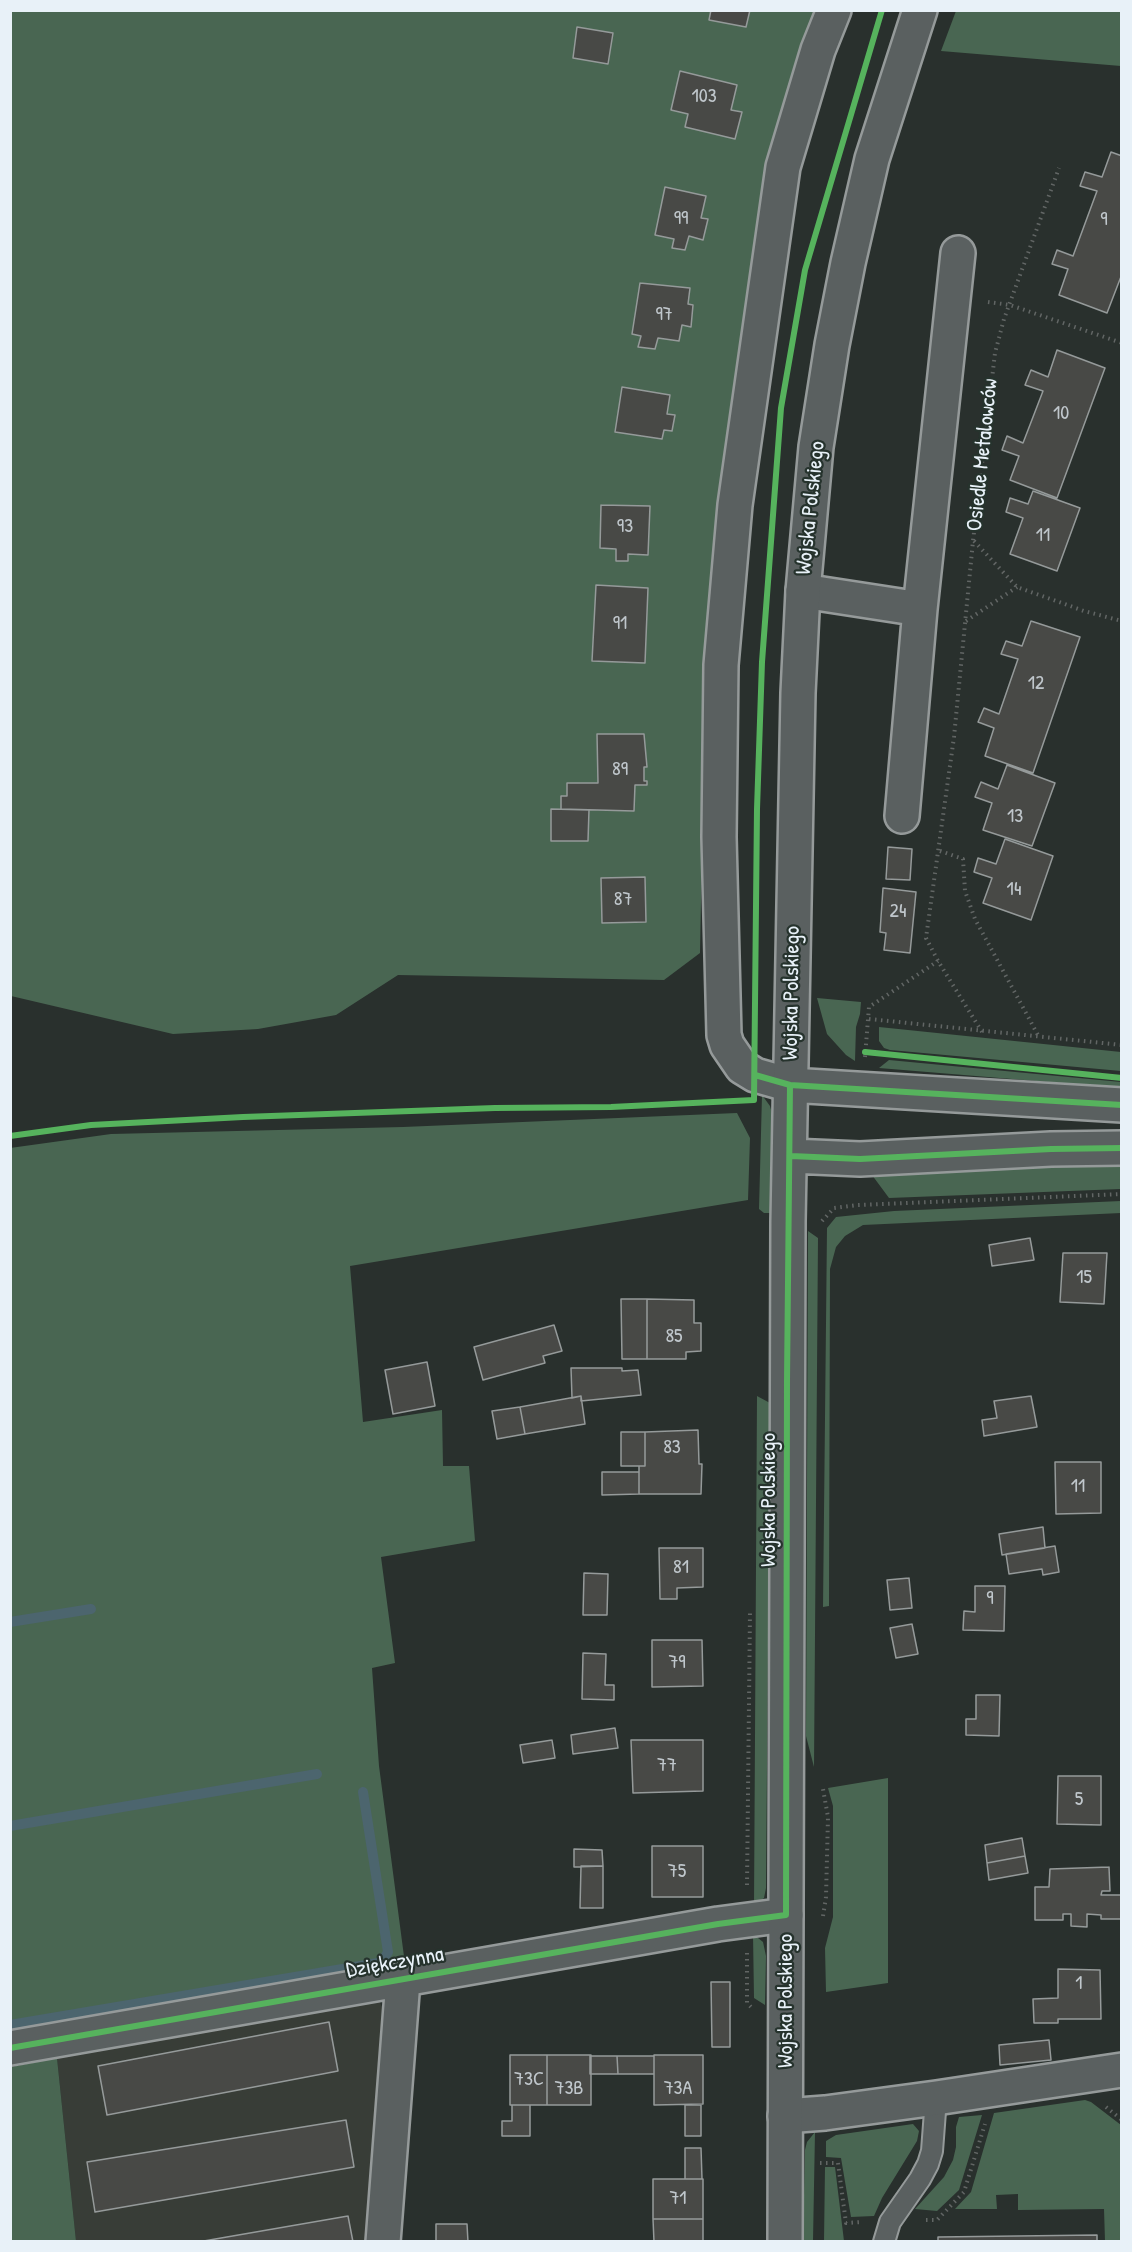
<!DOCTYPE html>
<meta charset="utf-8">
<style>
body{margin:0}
#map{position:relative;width:1132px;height:2252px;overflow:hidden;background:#29302d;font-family:"Patrick Hand",sans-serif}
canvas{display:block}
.frame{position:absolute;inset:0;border:12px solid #e8f1f8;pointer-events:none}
</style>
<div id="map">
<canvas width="1132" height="2252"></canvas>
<div class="frame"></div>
</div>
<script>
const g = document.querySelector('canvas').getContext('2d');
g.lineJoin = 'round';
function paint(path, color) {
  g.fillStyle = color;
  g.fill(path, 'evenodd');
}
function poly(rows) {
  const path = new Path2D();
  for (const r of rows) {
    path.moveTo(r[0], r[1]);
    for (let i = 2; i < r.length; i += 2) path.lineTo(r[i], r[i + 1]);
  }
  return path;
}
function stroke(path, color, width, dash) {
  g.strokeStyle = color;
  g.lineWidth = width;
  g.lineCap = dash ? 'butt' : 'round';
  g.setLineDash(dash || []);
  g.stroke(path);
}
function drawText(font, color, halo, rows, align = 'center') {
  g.font = font + ' "Patrick Hand",sans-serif';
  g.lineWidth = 4.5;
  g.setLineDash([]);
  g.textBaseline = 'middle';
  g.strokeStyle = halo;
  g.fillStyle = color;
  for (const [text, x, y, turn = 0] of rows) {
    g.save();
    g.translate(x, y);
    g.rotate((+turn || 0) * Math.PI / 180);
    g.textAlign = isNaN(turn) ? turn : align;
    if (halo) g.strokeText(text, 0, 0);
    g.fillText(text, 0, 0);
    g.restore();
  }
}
const built = poly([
 [377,1997,390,2022,373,2241,76,2241,57,2058]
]);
const green = poly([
 [11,11,826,11,706,651,700,953,664,980,398,975,336,1015,258,1029,173,1034,11,996],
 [956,11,1121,11,1121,66,941,51],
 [817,998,861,1002,860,1014,856,1027,855,1061,846,1055,827,1034],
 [879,1027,1121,1052,1121,1071,890,1050,884,1048,879,1041],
 [889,1060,1121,1082,1121,1088,879,1068],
 [762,1095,770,1106,773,1117,771,1213,764,1213,759,1209],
 [737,1113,750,1138,748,1200,350,1266,363,1422,442,1410,443,1466,469,1466,475,1541,381,1557,395,1663,372,1668,379,1766,405,1964,11,2033,10,1148,111,1134,403,1127],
 [1121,1164,1121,1189,889,1198,872,1175],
 [1121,1201,1121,1213,863,1225,845,1236,836,1247,830,1269,829,1606,823,1607,827,1228,836,1217,894,1211],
 [808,1231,818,1238,814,1767,806,1736],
 [757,1396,770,1403,766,1888,764,1898,754,1905],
 [888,1778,888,1983,826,1992,825,1948,833,1917,833,1806,828,1788],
 [753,1934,763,1942,766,1956,765,2005,754,1998],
 [57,2058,76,2241,11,2241,11,2067],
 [1085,2100,1091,2102,1121,2125,1121,2241,1105,2241,1104,2209,1018,2210,1018,2194,996,2195,997,2209,955,2209,971,2192,994,2113],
 [982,2115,959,2190,937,2211,915,2209,944,2177,953,2160,956,2147,956,2127,959,2117],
 [913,2124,919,2131,917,2141,882,2198,874,2216,851,2217,841,2158,826,2157,826,2141,836,2135],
 [815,2132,813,2241,803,2241,805,2150,807,2142],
 [825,2167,835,2167,844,2241,824,2241]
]);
const stream = poly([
 [10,1622,91,1609],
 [10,1826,317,1774],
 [10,2025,378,1963,384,1959,388,1952,363,1792]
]);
const building = poly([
 [711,10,750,10,746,27,709,20,711,10],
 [577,27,613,33,608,64,573,58,577,27],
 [680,71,737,85,731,110,742,112,735,139,685,127,688,114,671,110,680,71],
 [1111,152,1122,156,1122,274,1107,313,1059,295,1068,269,1052,264,1057,250,1073,256,1097,191,1080,186,1085,172,1102,177,1111,152],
 [665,187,706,196,701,218,708,219,703,240,689,236,685,250,672,248,674,239,655,235,665,187],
 [640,283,690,288,688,304,693,305,691,327,682,325,679,341,658,338,655,349,638,347,641,336,632,334,640,283],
 [1057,350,1105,368,1057,498,1010,480,1019,456,1002,450,1007,436,1023,443,1043,391,1025,385,1031,370,1048,377,1057,350],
 [622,387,670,395,667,414,675,415,672,431,664,430,662,439,615,432,622,387],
 [1033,491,1080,508,1057,571,1010,554,1023,518,1006,512,1010,498,1028,504,1033,491],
 [601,505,650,506,648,555,628,554,628,561,616,561,616,549,600,548,601,505],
 [596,585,648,588,645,663,592,661,596,585],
 [1031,621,1080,637,1033,773,985,756,994,728,978,722,984,708,999,714,1018,659,1001,654,1006,641,1022,646,1031,621],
 [597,734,644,734,647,767,644,767,644,781,647,781,647,785,635,785,634,811,561,809,561,796,567,796,567,783,598,783,597,734],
 [1007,765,1055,783,1032,846,983,830,992,803,975,797,981,782,998,789,1007,765],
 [551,809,589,810,588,841,551,841,551,809],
 [1005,839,1053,856,1031,920,983,903,992,878,974,872,978,858,996,864,1005,839],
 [888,847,912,849,910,880,886,879,888,847],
 [645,877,646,922,602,923,601,878,645,877],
 [883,888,916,892,910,953,884,950,886,933,880,932,883,888],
 [1030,1238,1034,1260,992,1266,989,1245,1030,1238],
 [1063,1253,1107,1253,1104,1304,1060,1302,1063,1253],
 [621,1299,647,1299,647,1359,622,1359,621,1299],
 [647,1299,694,1300,694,1323,701,1323,701,1351,686,1352,686,1359,647,1359,647,1299],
 [554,1325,562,1351,543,1356,545,1363,483,1380,474,1347,554,1325],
 [427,1362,435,1406,393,1414,385,1370,427,1362],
 [571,1368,622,1368,622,1371,638,1370,641,1395,581,1401,581,1396,572,1398,571,1368],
 [581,1396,585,1424,525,1434,520,1407,581,1396],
 [1031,1396,1037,1427,984,1436,982,1420,997,1418,994,1401,1031,1396],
 [520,1407,525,1434,497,1439,492,1411,520,1407],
 [698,1430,699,1464,702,1464,701,1494,639,1494,639,1466,645,1466,645,1432,698,1430],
 [621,1432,645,1432,645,1466,621,1466,621,1432],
 [1055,1462,1101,1462,1101,1513,1056,1514,1055,1462],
 [602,1472,639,1472,639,1494,602,1495,602,1472],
 [1043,1527,1045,1548,1002,1555,999,1534,1043,1527],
 [1055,1546,1059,1572,1043,1575,1042,1569,1009,1574,1006,1554,1055,1546],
 [659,1548,703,1548,703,1587,677,1588,677,1599,660,1599,659,1548],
 [584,1573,608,1574,607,1615,583,1615,584,1573],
 [909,1578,912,1608,890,1610,887,1580,909,1578],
 [975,1586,1005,1586,1004,1631,963,1630,964,1611,975,1612,975,1586],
 [912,1624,918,1654,896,1658,890,1628,912,1624],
 [652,1640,702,1640,703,1686,652,1687,652,1640],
 [583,1653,606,1654,605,1685,614,1685,614,1700,582,1699,583,1653],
 [976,1695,1000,1695,999,1736,966,1735,966,1719,976,1719,976,1695],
 [615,1728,618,1748,573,1754,571,1735,615,1728],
 [552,1740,555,1758,523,1763,520,1745,552,1740],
 [631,1740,703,1740,703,1791,633,1793,631,1740],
 [1058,1776,1101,1776,1101,1825,1057,1824,1058,1776],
 [1022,1838,1025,1856,987,1863,985,1845,1022,1838],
 [652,1846,703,1846,703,1897,652,1897,652,1846],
 [574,1849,602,1850,603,1866,574,1867,574,1849],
 [1025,1856,1028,1873,989,1880,987,1863,1025,1856],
 [581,1866,603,1866,603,1908,580,1908,581,1866],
 [1109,1867,1110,1891,1102,1891,1101,1895,1122,1895,1122,1919,1101,1919,1101,1915,1087,1914,1087,1927,1071,1926,1071,1914,1063,1914,1063,1920,1035,1920,1035,1887,1049,1887,1050,1869,1109,1867],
 [1058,1969,1100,1970,1101,2019,1058,2019,1058,2023,1034,2023,1033,1999,1058,1998,1058,1969],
 [711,1982,730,1982,730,2047,712,2047,711,1982],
 [329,2022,338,2071,107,2115,98,2066,329,2022],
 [1049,2040,1051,2060,1000,2065,999,2045,1049,2040],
 [510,2055,547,2055,547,2105,510,2105,510,2055],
 [547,2055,591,2055,591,2105,547,2105,547,2055],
 [654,2055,703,2055,703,2104,654,2105,654,2055],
 [590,2056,617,2056,618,2074,590,2074,590,2056],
 [617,2056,654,2056,654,2074,618,2074,617,2056],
 [512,2105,530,2105,530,2136,502,2136,502,2121,512,2121,512,2105],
 [685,2105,701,2105,701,2136,685,2136,685,2105],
 [346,2120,354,2167,95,2212,87,2162,346,2120],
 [685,2148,701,2148,702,2179,685,2179,685,2148],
 [653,2179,703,2179,703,2219,653,2219,653,2179],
 [348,2216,353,2242,198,2242,348,2216],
 [653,2219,703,2219,703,2242,654,2242,653,2219],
 [436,2224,467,2224,468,2242,436,2242,436,2224],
 [1097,2235,1097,2242,938,2242,938,2237,1097,2235]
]);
const path = poly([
 [988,302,1010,305,1122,343],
 [974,541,1017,587,1084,611,1122,621],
 [966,621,1017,587],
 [940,851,963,859,965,891,975,919,1039,1037],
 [869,1019,1122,1045],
 [982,1032,938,961,926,938,954,737,973,541,995,353,1004,319,1059,168],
 [865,1057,869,1007,938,961],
 [822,1221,834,1208,858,1205,1122,1194],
 [747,1885,750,1611],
 [823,1916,826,1897,828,1817,823,1789],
 [747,1953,747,2003,751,2007],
 [1106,2107,1122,2120],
 [820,2163,838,2163,846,2223,862,2222],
 [926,2220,937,2220,964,2192,985,2124]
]);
const service = poly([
 [884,2242,890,2222,920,2179,928,2164,932,2151,936,2098]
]);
const minor = poly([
 [803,591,920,609],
 [902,816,920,609,958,253],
 [790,1085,755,1075,742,1067,727,1045,724,1035,719,837,721,665,735,505,783,167,818,50,834,10],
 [10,2048,718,1924,786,1915],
 [785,2116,825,2113,936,2098,1122,2070],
 [383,2242,403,1980]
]);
const tertiary = poly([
 [790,1085,1122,1105],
 [791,1156,860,1159,1051,1149,1122,1148],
 [785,2242,788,1221,798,693,803,591,816,447,832,345,848,263,872,159,920,10]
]);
const cycleway = poly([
 [865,1052,1122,1078],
 [755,1075,790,1085,1122,1105],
 [10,1136,91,1125,243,1117,495,1108,611,1107,754,1100,757,809,762,662,781,408,805,270,882,10],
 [791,1156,860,1159,1051,1149,1122,1148],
 [10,2048,718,1924,786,1915,787,1380,790,1085]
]);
const numberNames = [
 ["103",704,97],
 ["99",681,219],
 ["9",1104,220],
 ["97",664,315],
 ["10",1061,414],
 ["93",625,527],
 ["11",1043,536],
 ["91",620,624],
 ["12",1036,684],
 ["89",620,770],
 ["13",1015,817],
 ["14",1014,890],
 ["87",623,900],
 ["24",898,912],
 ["15",1084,1278],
 ["85",674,1337],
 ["83",672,1448],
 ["11",1078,1487],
 ["81",681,1568],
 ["9",990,1599],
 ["79",677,1663],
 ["77",667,1766],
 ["5",1079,1800],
 ["75",677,1872],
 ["1",1079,1984],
 ["73C",529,2080],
 ["73B",569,2089],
 ["73A",678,2089],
 ["71",678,2199]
];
const streetNames = [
 ["Osiedle Metalowców",983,455,-84],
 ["Wojska Polskiego",811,508,-84],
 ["Wojska Polskiego",792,993,-89],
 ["Wojska Polskiego",769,1500,-90],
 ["Dziękczynna",395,1963,-10],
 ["Wojska Polskiego",786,2001,-90]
];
paint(built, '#383d37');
paint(green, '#496652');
stroke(stream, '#4c656e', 10);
paint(building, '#484946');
stroke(building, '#959a9a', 1.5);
stroke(service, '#959a9a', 24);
stroke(minor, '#959a9a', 38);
stroke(tertiary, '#959a9a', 38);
stroke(path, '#626665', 4, [1.5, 4.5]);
stroke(service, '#5a6060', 20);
stroke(minor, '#5a6060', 33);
stroke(tertiary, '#5a6060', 33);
stroke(cycleway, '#56b35d', 6);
drawText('20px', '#c0c7cc', null, numberNames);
drawText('22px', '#e8f1f8', '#26332d', streetNames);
</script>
